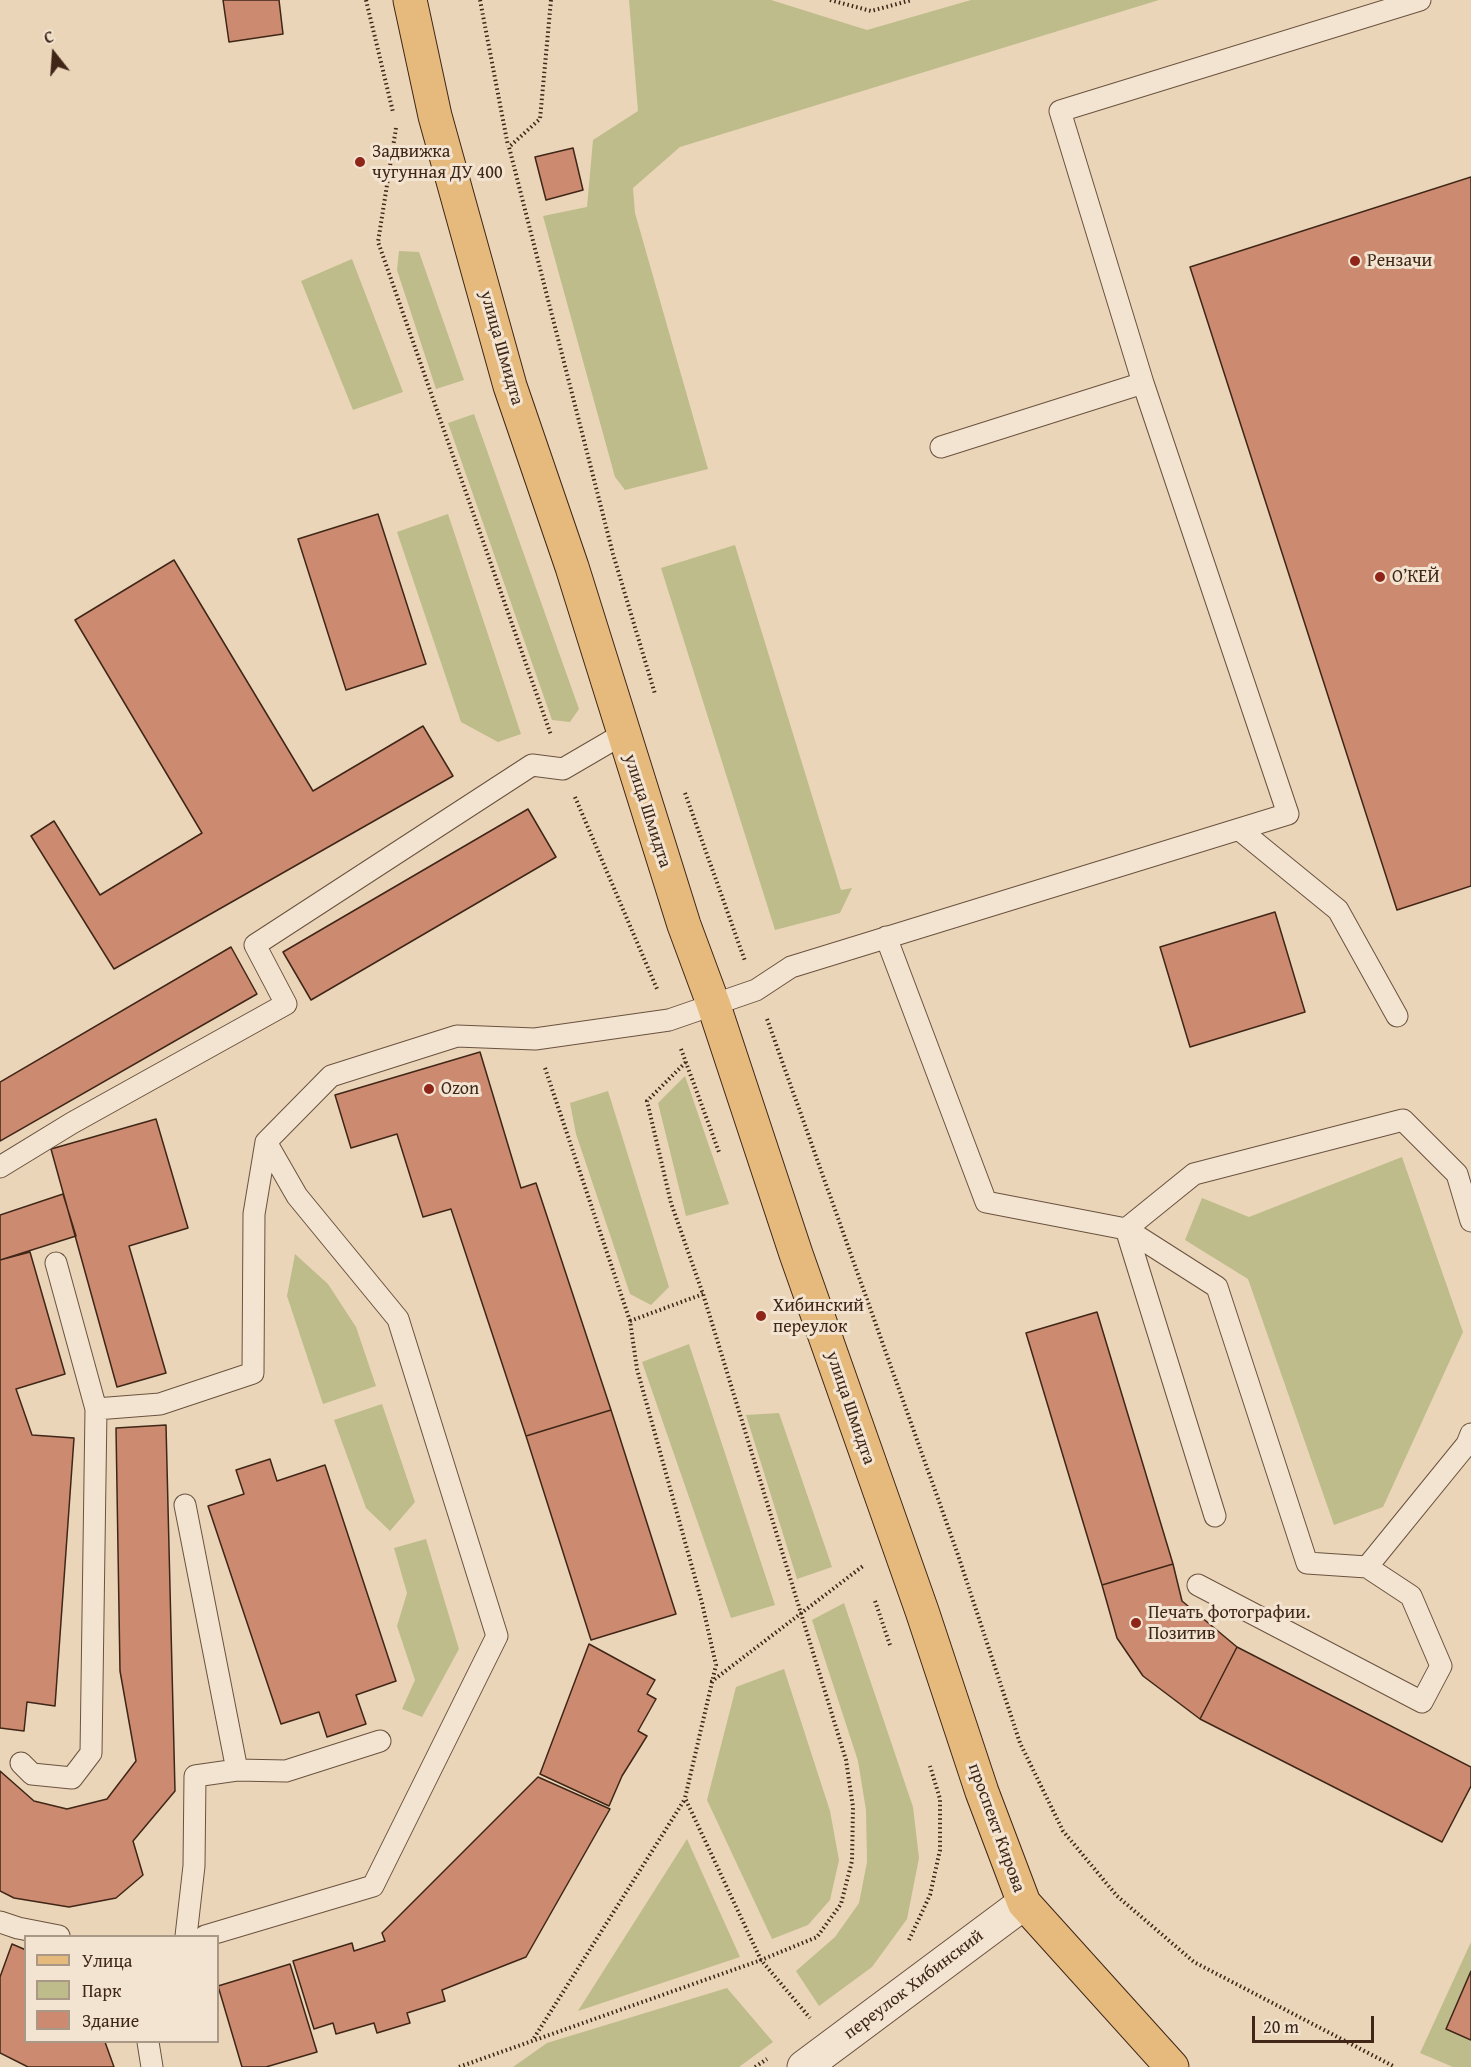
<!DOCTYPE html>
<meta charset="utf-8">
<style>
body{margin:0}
#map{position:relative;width:1471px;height:2067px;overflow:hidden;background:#ebd5b8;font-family:"Gentium Book Plus",serif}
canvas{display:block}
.legend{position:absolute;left:24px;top:1935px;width:195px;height:108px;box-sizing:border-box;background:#f2e4d1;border:2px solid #aa9887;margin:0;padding:8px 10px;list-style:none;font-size:18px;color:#3f2617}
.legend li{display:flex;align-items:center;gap:12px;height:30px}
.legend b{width:30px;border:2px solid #aa9887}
.north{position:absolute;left:24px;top:24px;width:60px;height:60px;-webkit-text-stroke:4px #f2e4d1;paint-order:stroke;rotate:343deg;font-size:16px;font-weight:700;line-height:24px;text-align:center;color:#3f2617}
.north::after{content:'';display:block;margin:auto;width:21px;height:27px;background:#3f2617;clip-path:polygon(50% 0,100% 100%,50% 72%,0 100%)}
.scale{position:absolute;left:1252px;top:2016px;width:122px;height:27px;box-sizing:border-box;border:3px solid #3f2617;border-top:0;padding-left:8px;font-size:18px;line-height:21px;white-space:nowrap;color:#3f2617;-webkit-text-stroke:4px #f2e4d1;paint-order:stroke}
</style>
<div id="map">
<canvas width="1471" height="2067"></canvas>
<ul class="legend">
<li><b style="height:8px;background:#e6ba7c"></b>Улица</li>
<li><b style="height:16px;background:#bdbc8a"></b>Парк</li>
<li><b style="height:16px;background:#cc8b70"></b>Здание</li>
</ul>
<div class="north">С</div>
<div class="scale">20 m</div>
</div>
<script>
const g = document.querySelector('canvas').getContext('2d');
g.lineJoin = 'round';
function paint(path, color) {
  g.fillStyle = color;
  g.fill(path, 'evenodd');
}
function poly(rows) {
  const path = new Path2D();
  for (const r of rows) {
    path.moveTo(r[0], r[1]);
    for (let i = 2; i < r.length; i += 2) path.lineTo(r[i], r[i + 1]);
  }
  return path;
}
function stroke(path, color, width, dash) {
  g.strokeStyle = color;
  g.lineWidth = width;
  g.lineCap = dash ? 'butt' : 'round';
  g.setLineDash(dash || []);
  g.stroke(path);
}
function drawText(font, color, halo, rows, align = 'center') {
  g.font = font + ' "Gentium Book Plus",serif';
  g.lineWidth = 6;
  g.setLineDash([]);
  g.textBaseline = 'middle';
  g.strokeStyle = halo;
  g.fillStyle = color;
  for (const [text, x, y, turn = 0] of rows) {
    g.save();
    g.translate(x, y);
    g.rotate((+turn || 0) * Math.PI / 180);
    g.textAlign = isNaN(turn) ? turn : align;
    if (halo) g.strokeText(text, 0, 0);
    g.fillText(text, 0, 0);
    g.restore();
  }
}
const green = poly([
 [629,0,771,0,867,30,971,0,1159,0,680,147,633,188,635,213,708,469,625,490,615,477,543,216,587,207,593,140,638,111],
 [399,251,419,252,464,380,436,389,397,270],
 [352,259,403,392,353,410,301,281],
 [474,414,579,709,570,722,552,720,448,423],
 [448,514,521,734,498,742,461,722,397,532],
 [735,545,841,890,852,888,840,913,775,930,661,568],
 [685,1076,729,1204,686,1216,658,1103],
 [608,1091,669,1287,651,1305,630,1294,576,1134,570,1103],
 [1402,1157,1463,1332,1383,1507,1334,1525,1248,1279,1185,1240,1202,1198,1249,1217],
 [295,1254,328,1284,356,1327,376,1386,323,1404,287,1296],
 [689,1344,775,1605,731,1618,642,1362],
 [382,1404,415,1502,390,1531,366,1508,334,1420],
 [779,1413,832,1567,797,1579,746,1415],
 [426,1539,459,1649,422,1717,402,1709,415,1680,397,1626,407,1593,394,1548],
 [844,1603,913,1807,919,1858,907,1919,872,1967,819,2006,796,1971,835,1937,859,1903,867,1862,866,1810,858,1761,812,1620],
 [784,1669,830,1811,839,1860,830,1900,808,1925,772,1939,707,1800,736,1687],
 [687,1839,740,1957,578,2011],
 [1471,1942,1471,2067,1453,2067,1420,2053],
 [727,1988,773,2042,739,2067,513,2067,547,2043]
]);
const building = poly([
 [223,0,279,0,283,34,229,42,223,0],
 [573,148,583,190,546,200,535,157,573,148],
 [1471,177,1471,886,1397,910,1190,267,1471,177],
 [378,514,426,664,346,690,298,539,378,514],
 [174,560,313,791,423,726,453,776,114,969,31,836,54,821,100,895,202,833,75,620,174,560],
 [528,809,556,857,311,1000,283,952,528,809],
 [1275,912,1305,1012,1190,1047,1160,947,1275,912],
 [231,947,257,994,0,1141,0,1082,231,947],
 [480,1052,521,1188,536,1183,611,1410,526,1436,451,1209,423,1217,397,1134,351,1148,335,1095,480,1052],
 [156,1119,188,1228,129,1246,166,1373,117,1387,51,1149,156,1119],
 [63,1194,76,1236,0,1260,0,1215,63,1194],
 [30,1252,65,1374,16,1389,32,1435,74,1438,55,1706,27,1702,24,1731,0,1728,0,1260,30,1252],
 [1097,1312,1173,1564,1102,1585,1026,1333,1097,1312],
 [611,1410,676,1614,591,1640,526,1436,611,1410],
 [166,1425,175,1791,133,1841,143,1875,116,1898,69,1907,14,1898,0,1891,0,1771,34,1801,67,1809,107,1799,136,1761,120,1671,116,1428,166,1425],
 [270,1459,277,1481,325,1465,396,1681,356,1695,366,1724,327,1737,319,1712,281,1724,208,1506,244,1494,236,1470,270,1459],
 [1173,1564,1182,1601,1237,1647,1200,1719,1143,1676,1117,1638,1102,1585,1173,1564],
 [589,1644,655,1680,647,1694,656,1699,638,1731,647,1736,622,1776,609,1806,540,1774,589,1644],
 [1237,1647,1471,1767,1471,1786,1442,1842,1200,1719,1237,1647],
 [538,1777,610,1809,526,1957,442,1990,445,2001,407,2013,410,2023,377,2033,374,2023,336,2034,333,2023,314,2029,293,1961,352,1943,354,1951,385,1941,382,1933,538,1777],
 [12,1944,26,1950,26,2042,105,2042,114,2067,28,2067,0,2053,0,1977,12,1944],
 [290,1964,317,2052,266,2067,242,2067,218,1986,290,1964],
 [1471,1971,1471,2040,1446,2029,1471,1971]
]);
const path = poly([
 [366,0,393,112],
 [480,0,508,146],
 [551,0,540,119,509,147,613,554,655,694],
 [830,0,871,11,912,0],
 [396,128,378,242,551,735],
 [685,793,745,961],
 [575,797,657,989],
 [767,1019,957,1552,1020,1743,1063,1831,1117,1896,1194,1962,1395,2067],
 [681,1049,719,1152],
 [545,1068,630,1321,637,1369,702,1603,716,1665,685,1798,761,1960,810,2018],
 [630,1321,703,1294],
 [875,1601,890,1645],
 [711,1682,863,1566],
 [909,1940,930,1895,940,1850,940,1799,930,1766],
 [534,2038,685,1799],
 [459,2067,761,1960,817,1937,841,1904,852,1861,853,1807,846,1760,703,1294,671,1203,647,1101,686,1062],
 [755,2067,767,2059]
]);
const lane = poly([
 [941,447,1143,383],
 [1240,830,1338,910,1397,1016],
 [886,937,986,1202,1126,1229,1217,1287,1307,1563,1367,1567,1467,1444,1471,1434],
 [0,1167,72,1123,286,1004,255,945,532,765,563,769,623,734],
 [56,1263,96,1409,160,1404,253,1373,254,1214,266,1142],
 [185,1505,237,1770,195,1776,194,1866,186,1936],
 [1215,1516,1126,1229,1194,1174,1403,1120,1457,1174,1471,1221],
 [1198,1585,1422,1702,1441,1666,1411,1596,1367,1567],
 [21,1763,32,1774,72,1778,91,1753,96,1409],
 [237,1770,286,1771,380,1741],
 [0,1922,18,1928,59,1936],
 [205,1936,373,1886,497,1636,398,1319,297,1196,266,1142,331,1076,457,1036,535,1039,669,1020,756,990,791,967,1288,814,1143,383,1060,111,1420,0],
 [148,2042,152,2067]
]);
const street = poly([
 [804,2067,1024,1903]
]);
const primary = poly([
 [410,0,435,116,510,386,572,567,684,925,714,1006,796,1254,922,1611,982,1792,1024,1903,1172,2067]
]);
const markers = [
 [360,162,6,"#8f2418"],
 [1355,261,6,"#8f2418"],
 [1380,577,6,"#8f2418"],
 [429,1089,6,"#8f2418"],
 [761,1316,6,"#8f2418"],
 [1136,1623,6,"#8f2418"]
];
const poiNames = [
 ["Задвижка",372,152],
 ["чугунная ДУ 400",372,173],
 ["Рензачи",1367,261],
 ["О’КЕЙ",1392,577],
 ["Ozon",441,1089],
 ["Хибинский",773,1306],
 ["переулок",773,1327],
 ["Печать фотографии.",1148,1613],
 ["Позитив",1148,1634]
];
const streetNames = [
 ["улица Шмидта",501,348,74],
 ["улица Шмидта",647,811,72],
 ["улица Шмидта",850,1408,71],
 ["проспект Кирова",996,1828,70],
 ["переулок Хибинский",914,1985,-37]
];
paint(green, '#bdbc8a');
paint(building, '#cc8b70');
stroke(building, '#3f2617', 1.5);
stroke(lane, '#6a523f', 23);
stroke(street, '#6a523f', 35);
stroke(primary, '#3f2617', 35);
stroke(path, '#3f2617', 4, [1.5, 3]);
stroke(lane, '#f2e4d1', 21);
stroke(street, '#f2e4d1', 33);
stroke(primary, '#e6ba7c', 33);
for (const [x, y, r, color] of markers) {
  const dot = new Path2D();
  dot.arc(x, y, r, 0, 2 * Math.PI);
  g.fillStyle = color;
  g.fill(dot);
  stroke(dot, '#f2e4d1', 2);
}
drawText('18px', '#3f2617', '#f2e4d1', poiNames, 'left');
drawText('18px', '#3f2617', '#f2e4d1', streetNames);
</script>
